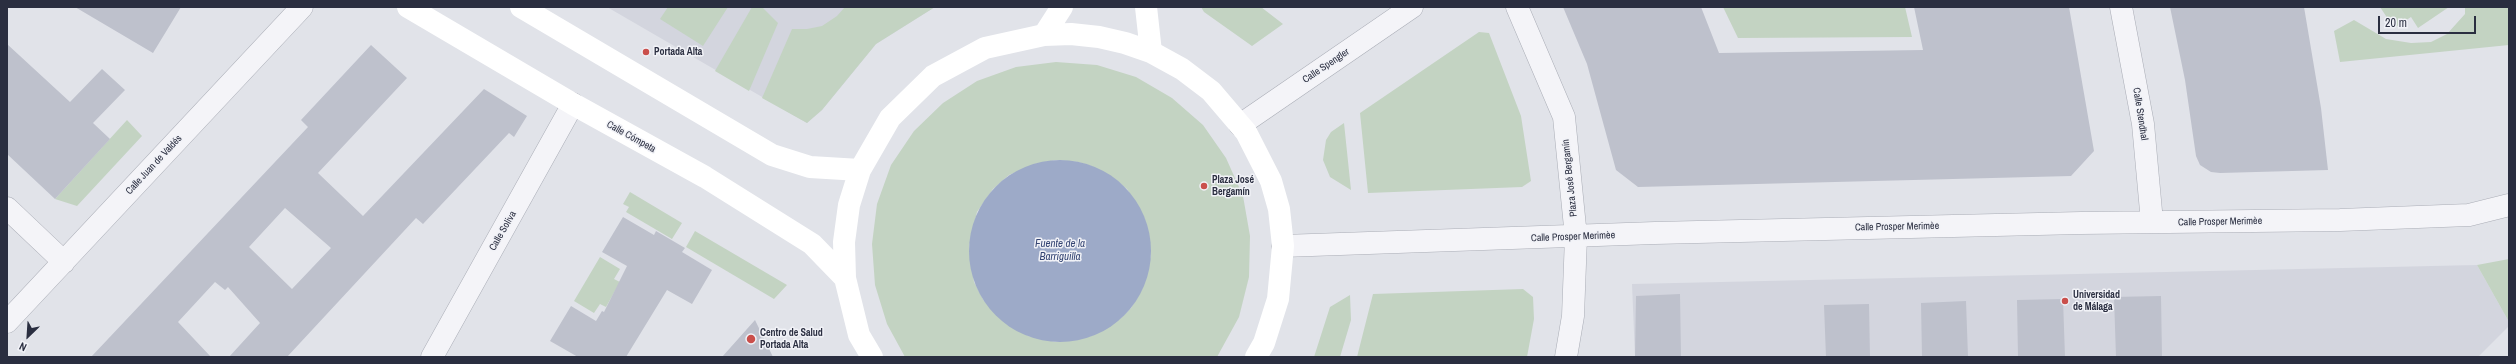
<!DOCTYPE html>
<meta charset="utf-8">
<style>
body{margin:0}
#map{position:relative;width:2516px;height:364px;overflow:hidden;background:#e1e3e9;font-family:"Archivo Narrow",sans-serif}
canvas{display:block}
.frame{position:absolute;inset:0;border:8px solid #2a2e40;pointer-events:none}
.north{position:absolute;left:8px;top:316px;width:40px;height:40px;-webkit-text-stroke:3px #f1f2f7;paint-order:stroke;rotate:205deg;font-size:11px;font-weight:700;line-height:16px;text-align:center;color:#2a2e40}
.north::after{content:'';display:block;margin:auto;width:14px;height:18px;background:#2a2e40;clip-path:polygon(50% 0,100% 100%,50% 72%,0 100%)}
.scale{position:absolute;left:2378px;top:16px;width:98px;height:18px;box-sizing:border-box;border:2px solid #2a2e40;border-top:0;padding-left:5px;font-size:12px;line-height:14px;white-space:nowrap;color:#2a2e40;-webkit-text-stroke:3px #f1f2f7;paint-order:stroke}
</style>
<div id="map">
<canvas width="2516" height="364"></canvas>
<div class="frame"></div>
<div class="north">N</div>
<div class="scale">20 m</div>
</div>
<script>
const g = document.querySelector('canvas').getContext('2d');
g.lineJoin = 'round';
function paint(path, color) {
  g.fillStyle = color;
  g.fill(path, 'evenodd');
}
function poly(rows) {
  const path = new Path2D();
  for (const r of rows) {
    if (r.length === 3) {
      path.moveTo(r[0] + r[2], r[1]);
      path.arc(r[0], r[1], r[2], 0, 2 * Math.PI);
      continue;
    }
    path.moveTo(r[0], r[1]);
    for (let i = 2; i < r.length; i += 2) path.lineTo(r[i], r[i + 1]);
  }
  return path;
}
function stroke(path, color, width, dash) {
  g.strokeStyle = color;
  g.lineWidth = width;
  g.lineCap = dash ? 'butt' : 'round';
  g.setLineDash(dash || []);
  g.stroke(path);
}
function drawText(font, color, halo, rows, align = 'center') {
  g.font = font + ' "Archivo Narrow",sans-serif';
  g.lineWidth = 3;
  g.setLineDash([]);
  g.textBaseline = 'middle';
  g.strokeStyle = halo;
  g.fillStyle = color;
  for (const [text, x, y, turn = 0] of rows) {
    g.save();
    g.translate(x, y);
    g.rotate((+turn || 0) * Math.PI / 180);
    g.textAlign = isNaN(turn) ? turn : align;
    if (halo) g.strokeText(text, 0, 0);
    g.fillText(text, 0, 0);
    g.restore();
  }
}
const built = poly([
 [607,7,935,7,876,44,822,110,807,123],
 [2477,265,2509,322,2509,326,2478,357,1635,357,1632,284]
]);
const green = poly([
 [668,7,728,7,703,46,660,19],
 [752,7,762,7,778,23,749,91,715,71],
 [845,7,935,7,876,44,822,110,807,123,762,98,792,29,807,29,822,26,837,16],
 [1201,7,1261,7,1283,24,1252,46,1204,12],
 [1723,7,1905,7,1912,37,1738,38],
 [2380,7,2449,7,2418,28,2411,17,2394,28],
 [2465,7,2509,7,2509,45,2340,62,2334,31,2354,20,2386,39,2411,43,2431,42,2447,34,2465,14],
 [1479,32,1489,33,1521,116,1531,181,1522,187,1368,193,1360,113],
 [1056,62,1097,65,1136,77,1172,98,1203,125,1226,158,1243,196,1250,236,1249,277,1239,317,1217,357,905,357,887,324,875,285,872,244,877,204,891,165,914,131,943,103,977,81,1016,67],
 [1056,160,1078,162,1091,166,1116,180,1127,189,1145,220,1151,255,1142,289,1131,308,1121,318,1091,336,1056,342,1028,336,984,301,974,282,969,247,977,212,993,189,1009,175,1035,164],
 [127,120,142,136,77,206,55,199],
 [1344,123,1351,190,1330,177,1323,160,1326,140,1331,132],
 [630,192,682,223,672,239,626,212,629,207,623,204],
 [695,231,787,285,774,299,686,247],
 [600,257,620,269,614,279,620,282,606,307,600,304,594,313,574,301],
 [2509,259,2509,322,2477,265],
 [1523,289,1533,297,1534,319,1527,357,1357,357,1373,294],
 [1350,295,1351,320,1340,357,1314,357,1330,307]
]);
const water = poly([
 [1060,251,91]
]);
const building = poly([
 [75,7,181,7,153,53],
 [1563,7,1701,7,1719,53,1923,50,1914,7,2069,7,2094,151,2071,176,1638,187,1616,170,1587,64],
 [2170,7,2304,7,2321,108,2328,170,2220,173,2211,172,2200,165,2196,156,2185,80],
 [7,44,70,102,102,69,125,90,93,123,110,139,55,199,7,154],
 [371,45,407,78,318,173,363,216,484,89,527,116,514,137,509,133,423,224,416,218,287,357,229,357,260,323,228,287,225,290,215,282,178,322,211,357,91,357,308,127,301,120],
 [285,208,331,248,292,289,249,247],
 [623,217,654,235,656,231,685,248,682,252,712,270,692,304,667,290,626,357,578,357,550,341,571,306,596,321,602,311,604,312,627,266,602,252],
 [1680,294,1681,357,1635,357,1636,296],
 [2161,296,2162,357,2116,357,2114,297],
 [2063,299,2065,357,2018,357,2017,300],
 [1966,301,1968,357,1922,357,1921,303],
 [1869,304,1870,357,1826,357,1824,305],
 [755,320,773,357,722,357]
]);
const street = poly([
 [1517,7,1564,117,1576,237,1573,316,1566,357],
 [2121,7,2143,124,2152,222],
 [1240,125,1412,7],
 [7,208,64,262],
 [1283,246,1655,233,2081,223,2340,220,2469,215,2509,205],
 [7,322,302,7],
 [432,357,573,104]
]);
const secondary = poly([
 [408,7,573,104,705,177,812,244,845,278],
 [521,7,772,155,810,167,860,170],
 [1146,7,1151,52],
 [1044,35,1062,7],
 [872,357,859,335,845,278,844,242,849,205,860,170,890,118,933,76,985,48,1044,35,1071,34,1099,37,1125,43,1151,52,1182,69,1211,91,1246,132,1271,181,1279,209,1283,246,1278,299,1264,343,1256,357]
]);
const markers = [
 [646,52,4,"#ca4f4b"],
 [1204,186,4,"#ca4f4b"],
 [2065,301,4,"#ca4f4b"],
 [751,339,5,"#ca4f4b"]
];
const poiNames = [
 ["Portada Alta",654,52],
 ["Plaza José",1212,180],
 ["Bergamín",1212,192],
 ["Universidad",2073,295],
 ["de Málaga",2073,307],
 ["Centro de Salud",760,333],
 ["Portada Alta",760,345]
];
const streetNames = [
 ["Calle Spengler",1326,66,-34],
 ["Calle Stendhal",2140,114,81],
 ["Calle Cómpeta",631,137,29],
 ["Calle Juan de Valdés",154,165,-47],
 ["Plaza José Bergamín",1570,178,-96],
 ["Calle Prosper Merimèe",2220,222,-1],
 ["Calle Prosper Merimèe",1897,227,-1],
 ["Calle Soliva",503,231,-60],
 ["Calle Prosper Merimèe",1573,237,-2]
];
const waterNames = [
 ["Fuente de la",1060,244],
 ["Barriguilla",1060,257]
];
paint(built, '#d3d5de');
paint(green, '#c3d3c2');
paint(water, '#9daac8');
paint(building, '#bec1cc');
stroke(street, '#aaadb6', 23);
stroke(street, '#f4f4f8', 22);
stroke(secondary, '#fff', 22);
for (const [x, y, r, color] of markers) {
  const dot = new Path2D();
  dot.arc(x, y, r, 0, 2 * Math.PI);
  g.fillStyle = color;
  g.fill(dot);
  stroke(dot, '#f1f2f7', 1.5);
}
drawText('bold 10px', '#2a2e40', '#f1f2f7', poiNames, 'left');
drawText('10px', '#2a2e40', '#f1f2f7', streetNames);
drawText('italic 11px', '#354573', '#f1f2f7', waterNames);
</script>
